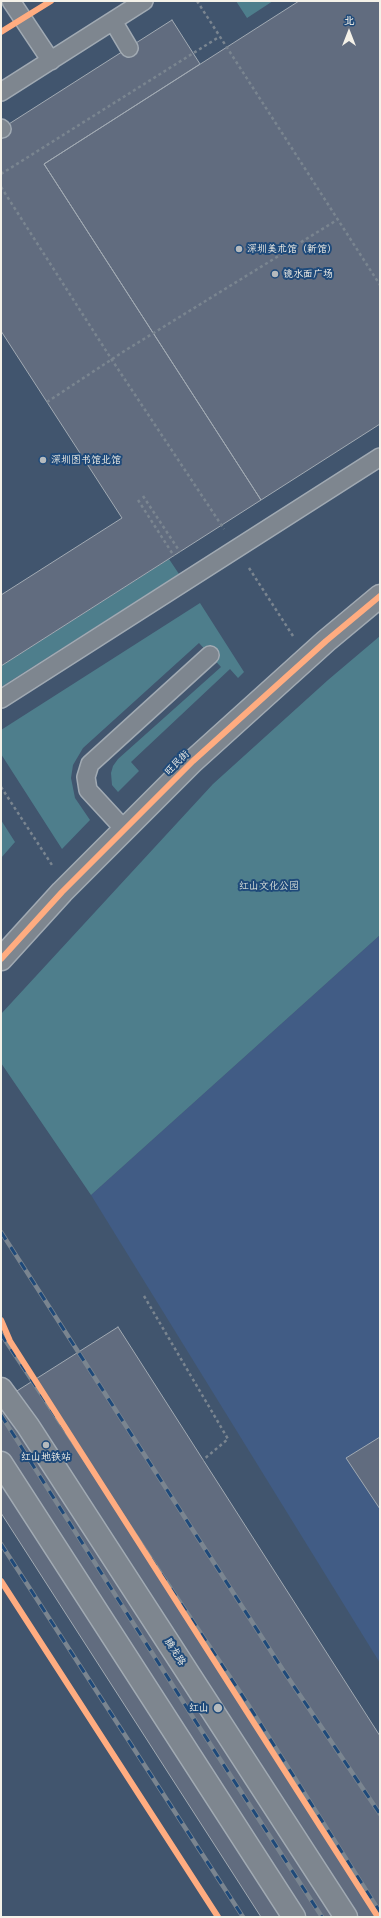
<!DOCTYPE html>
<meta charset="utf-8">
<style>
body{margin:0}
#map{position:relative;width:381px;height:1918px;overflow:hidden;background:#41556e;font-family:Delius,"LXGW WenKai TC",sans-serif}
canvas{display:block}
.frame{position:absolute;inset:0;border:2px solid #f4f1e8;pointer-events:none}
.north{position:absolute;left:329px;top:12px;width:40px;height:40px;-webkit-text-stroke:3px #1f4a7a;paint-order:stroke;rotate:0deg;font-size:11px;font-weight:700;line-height:16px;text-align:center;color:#f4f1e8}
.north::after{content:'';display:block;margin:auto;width:14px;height:18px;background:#f4f1e8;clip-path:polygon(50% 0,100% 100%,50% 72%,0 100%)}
</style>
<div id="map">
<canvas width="381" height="1918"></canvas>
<div class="frame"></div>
<div class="north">北</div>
</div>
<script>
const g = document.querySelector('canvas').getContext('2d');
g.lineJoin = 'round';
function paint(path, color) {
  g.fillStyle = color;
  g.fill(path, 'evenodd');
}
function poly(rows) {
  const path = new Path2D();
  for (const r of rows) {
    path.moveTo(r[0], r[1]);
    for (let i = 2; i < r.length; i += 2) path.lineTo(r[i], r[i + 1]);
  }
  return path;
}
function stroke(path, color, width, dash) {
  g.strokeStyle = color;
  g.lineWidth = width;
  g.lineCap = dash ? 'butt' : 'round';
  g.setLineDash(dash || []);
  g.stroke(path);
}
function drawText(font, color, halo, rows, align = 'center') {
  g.font = font + ' Delius,"LXGW WenKai TC",sans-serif';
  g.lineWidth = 4;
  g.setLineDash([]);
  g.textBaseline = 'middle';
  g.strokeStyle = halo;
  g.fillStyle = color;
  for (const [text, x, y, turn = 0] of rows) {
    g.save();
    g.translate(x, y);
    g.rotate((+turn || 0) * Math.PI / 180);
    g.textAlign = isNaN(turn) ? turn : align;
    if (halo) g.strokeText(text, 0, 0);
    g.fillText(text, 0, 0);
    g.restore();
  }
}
const built = poly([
 [380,935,380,1663,91,1195]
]);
const green = poly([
 [236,1,273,1,247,18],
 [169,559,179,574,1,687,1,666],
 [200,603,244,672,238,678,230,669,131,762,139,771,118,792,112,785,111,773,113,766,118,759,221,667,199,643,83,748,73,765,71,778,75,798,90,820,62,849,1,754,1,730],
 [380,636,380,935,91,1195,1,1063,1,1014,213,784,328,680],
 [1,820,15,842,1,858]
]);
const building = poly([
 [299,1,380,1,380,424,261,500,44,164,299,1],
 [172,20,200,64,44,164,261,500,1,666,1,129,172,20],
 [1,331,122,518,1,595,1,331],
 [118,1327,380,1736,380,1917,261,1917,1,1513,1,1401,118,1327],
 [380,1437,380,1509,346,1458,380,1437]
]);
const path = poly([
 [197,1,380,285],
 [1,174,219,37],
 [1,187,112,360,224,529],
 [47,402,126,350,337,220],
 [143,496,180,552],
 [138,500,174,556],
 [249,568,293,636],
 [1,787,52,865],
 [144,1296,228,1439,203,1460]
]);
const lane = poly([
 [11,1,51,61],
 [113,21,129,48],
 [1,92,144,1],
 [1,128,2,129],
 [1,699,380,457],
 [124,829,88,790,86,777,90,764,210,655]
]);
const secondary = poly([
 [1,959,62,892,193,761,326,641,380,596],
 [1,1389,28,1426,346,1917],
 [1,1463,294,1917]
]);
const rail = poly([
 [1,1232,283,1670,380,1814],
 [1,1334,242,1695,380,1912],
 [1,1415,196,1722,322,1917],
 [1,1544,243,1917]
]);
const cycleway = poly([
 [1,32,51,1],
 [1,959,62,892,193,761,326,641,380,596],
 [1,1320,10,1341,378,1917],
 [1,1581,218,1917]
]);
const markers = [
 [239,249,4,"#b5babd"],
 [275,274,4,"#b5babd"],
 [43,460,4,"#b5babd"],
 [46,1445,4,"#b5babd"],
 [218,1708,5,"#b5babd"]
];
const poiNames = [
 ["深圳美术馆（新馆）",247,249],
 ["镜水面广场",283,274],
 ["深圳图书馆北馆",51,460],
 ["红山地铁站",46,1457,"center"],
 ["红山",209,1708,"right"]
];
const streetNames = [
 ["旺民街",177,763,-45],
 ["腾龙路",175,1652,57]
];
const parkNames = [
 ["红山文化公园",269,886]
];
paint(built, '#415c85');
paint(green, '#4e7e8c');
paint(building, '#616c7f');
stroke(building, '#a1aab3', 1);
stroke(lane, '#a1aab3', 20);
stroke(secondary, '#a1aab3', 25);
stroke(path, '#7a8590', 2.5, [3, 3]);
stroke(lane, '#7e868f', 17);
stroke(secondary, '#7e868f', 22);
stroke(rail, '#7a8590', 4.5);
stroke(rail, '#1f4a7a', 3, [9]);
stroke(cycleway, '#ffac80', 6);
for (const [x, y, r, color] of markers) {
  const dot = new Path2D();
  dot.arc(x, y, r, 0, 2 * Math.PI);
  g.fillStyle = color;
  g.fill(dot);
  stroke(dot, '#1f4a7a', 1.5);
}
drawText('10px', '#f4f1e8', '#1f4a7a', poiNames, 'left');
drawText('10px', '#f4f1e8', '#1f4a7a', streetNames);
drawText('10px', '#dbe1db', '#1f4a7a', parkNames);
</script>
